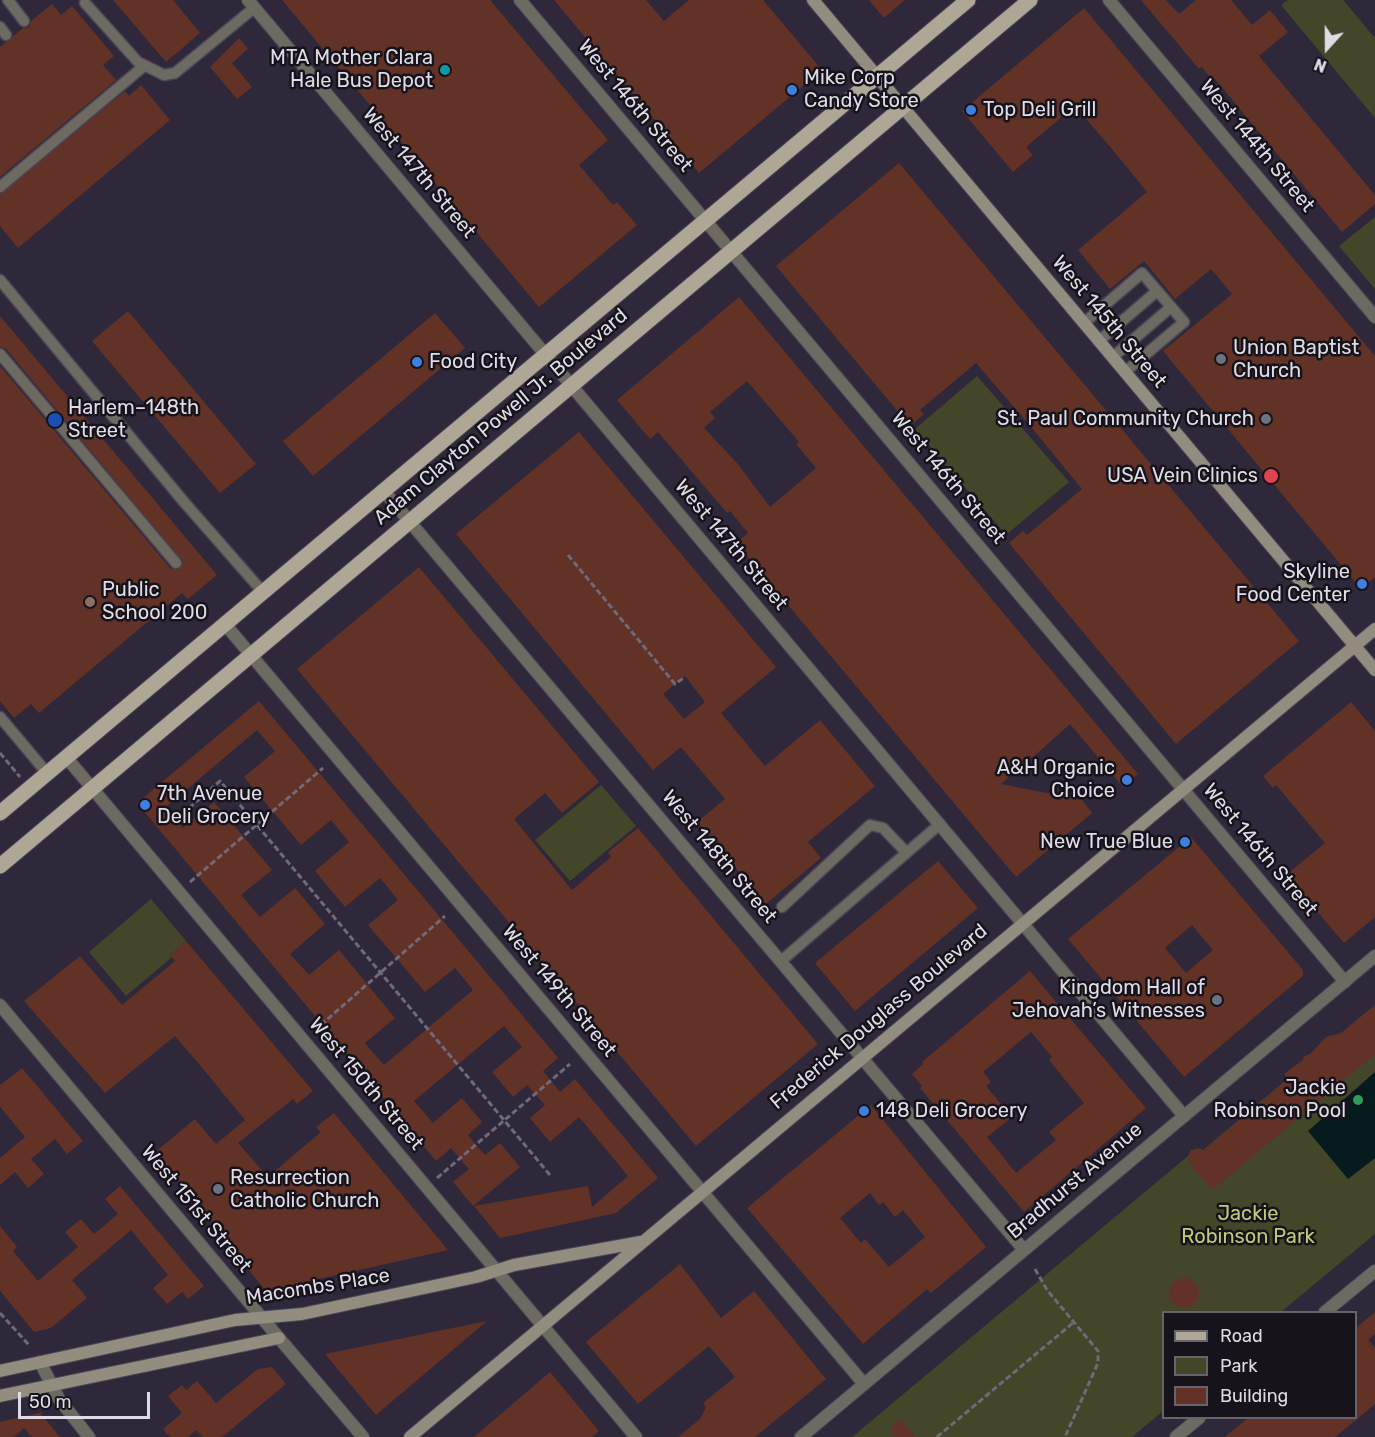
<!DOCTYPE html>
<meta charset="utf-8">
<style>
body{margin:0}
#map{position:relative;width:1375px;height:1437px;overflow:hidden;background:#2f283a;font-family:Rubik,sans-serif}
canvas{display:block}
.legend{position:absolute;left:1162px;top:1311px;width:195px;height:108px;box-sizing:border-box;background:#16131b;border:2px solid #66636d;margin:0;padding:8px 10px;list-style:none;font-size:18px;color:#dfdce7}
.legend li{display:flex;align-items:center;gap:12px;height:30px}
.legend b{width:30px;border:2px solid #66636d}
.north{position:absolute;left:1297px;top:18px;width:60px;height:60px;-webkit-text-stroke:4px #16131b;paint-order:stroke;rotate:201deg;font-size:16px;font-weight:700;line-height:24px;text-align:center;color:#dfdce7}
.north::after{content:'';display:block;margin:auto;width:21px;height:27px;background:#dfdce7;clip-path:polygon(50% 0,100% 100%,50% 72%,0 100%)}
.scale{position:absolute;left:18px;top:1392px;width:132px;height:27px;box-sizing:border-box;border:3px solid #dfdce7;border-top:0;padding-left:8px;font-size:18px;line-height:21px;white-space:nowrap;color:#dfdce7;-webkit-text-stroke:4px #16131b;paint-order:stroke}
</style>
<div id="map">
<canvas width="1375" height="1437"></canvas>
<ul class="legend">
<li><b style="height:8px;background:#afa795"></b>Road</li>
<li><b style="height:16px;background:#434628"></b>Park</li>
<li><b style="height:16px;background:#623226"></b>Building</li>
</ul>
<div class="north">N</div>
<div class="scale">50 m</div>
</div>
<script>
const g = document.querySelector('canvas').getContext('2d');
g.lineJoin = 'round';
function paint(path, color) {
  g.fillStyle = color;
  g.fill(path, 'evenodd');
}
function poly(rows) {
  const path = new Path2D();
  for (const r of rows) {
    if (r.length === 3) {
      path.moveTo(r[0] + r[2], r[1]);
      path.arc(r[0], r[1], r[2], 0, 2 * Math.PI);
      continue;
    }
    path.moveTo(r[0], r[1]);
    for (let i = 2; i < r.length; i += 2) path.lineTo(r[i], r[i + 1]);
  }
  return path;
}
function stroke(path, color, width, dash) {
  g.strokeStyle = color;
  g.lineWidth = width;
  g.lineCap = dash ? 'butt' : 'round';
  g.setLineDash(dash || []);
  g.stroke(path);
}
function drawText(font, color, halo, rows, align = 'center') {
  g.font = font + ' Rubik,sans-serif';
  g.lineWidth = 5;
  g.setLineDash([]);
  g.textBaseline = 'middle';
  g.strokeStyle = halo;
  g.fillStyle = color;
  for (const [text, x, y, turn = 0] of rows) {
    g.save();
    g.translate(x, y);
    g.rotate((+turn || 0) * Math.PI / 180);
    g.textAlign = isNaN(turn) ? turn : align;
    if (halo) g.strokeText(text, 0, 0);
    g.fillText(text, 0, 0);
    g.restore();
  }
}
const green = poly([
 [1288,0,1343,0,1375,38,1375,118,1281,5],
 [1375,217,1375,289,1339,246],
 [977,376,1069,482,1006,535,915,429],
 [601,785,636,826,570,881,535,840],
 [151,899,186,941,170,955,172,957,126,996,89,952],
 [1375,1005,1375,1234,1281,1312,1164,1312,1163,1411,1132,1437,852,1437,1188,1156,1191,1150,1203,1150]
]);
const water = poly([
 [1375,1072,1375,1158,1348,1179,1308,1131]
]);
const building = poly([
 [113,0,173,0,200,33,166,62],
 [282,0,490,0,608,140,579,165,613,205,617,202,637,225,539,307],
 [554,0,646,0,664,21,689,0,763,0,822,70,699,173],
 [869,0,905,0,884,18],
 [1141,0,1166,0,1179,14,1196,0,1231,0,1252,25,1270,10,1288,32,1259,56,1375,195,1375,204,1342,232,1214,78,1212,80,1202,67,1199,69],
 [52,4,61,15,72,6,114,56,103,65,116,80,0,177,0,47,23,28,29,27,31,21],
 [1084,8,1375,356,1375,577,1361,589,1163,351,1232,294,1211,269,1175,299,1144,261,1110,289,1078,250,1147,192,1112,149,1075,106,1026,147,1033,155,1013,172,962,111],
 [239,38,248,49,232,63,252,87,237,99,210,67],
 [141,85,170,120,18,248,0,226,0,194,125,91,129,96],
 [899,163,1299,641,1176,744,1009,543,1023,531,1027,535,1082,489,1031,427,976,363,920,410,924,414,910,426,776,266],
 [739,297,1138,774,1123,787,1070,724,1032,758,1029,755,1008,773,1010,776,1001,784,1082,800,1092,813,1016,877,736,543,748,533,730,511,727,513,658,432,650,439,617,400],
 [747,381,799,442,796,444,816,468,770,507,737,463,704,428,715,418,710,412],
 [128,311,256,464,220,493,92,341],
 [435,313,465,348,313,476,283,441],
 [0,316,217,575,188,599,182,593,39,713,31,704,14,718,0,701,0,366,170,568,178,570,183,562,6,349,0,347],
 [579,432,776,667,721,713,765,766,820,720,875,786,808,842,821,858,766,904,697,822,725,799,681,747,653,770,456,534],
 [685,676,705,702,684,719,663,694],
 [419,567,599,782,562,813,545,793,514,819,572,890,611,857,608,852,638,828,818,1044,696,1146,297,669],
 [259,701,558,1058,543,1071,560,1092,575,1079,658,1178,616,1213,500,1238,474,1206,588,1186,592,1207,628,1176,579,1117,550,1142,530,1118,545,1105,527,1085,513,1097,492,1072,522,1047,504,1026,414,1101,433,1123,462,1098,482,1122,468,1135,476,1145,485,1155,500,1143,520,1167,473,1206,453,1182,469,1169,451,1148,436,1161,137,803],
 [257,730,275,751,244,777,301,845,331,820,349,842,315,871,345,907,380,878,398,900,368,925,425,992,455,968,473,990,384,1065,365,1043,395,1018,339,950,309,975,290,954,325,924,295,888,260,917,241,895,272,870,214,802,183,828,166,807],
 [1351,702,1375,731,1375,917,1344,943,1286,875,1325,843,1276,785,1273,788,1263,776],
 [1191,837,1303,970,1303,976,1184,1077,1068,939],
 [1192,925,1213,950,1186,973,1165,948],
 [938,861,978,908,855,1011,815,963],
 [186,941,313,1091,297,1104,293,1099,238,1143,268,1177,321,1132,316,1127,334,1113,448,1250,266,1291,218,1233,220,1232,154,1153,195,1119,216,1144,245,1120,199,1064,175,1036,105,1093,24,1001,80,956,122,1005,175,961,170,955],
 [1030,971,1146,1108,1024,1212,920,1088,922,1086,912,1074,923,1064,922,1062],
 [1031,1032,1052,1057,1049,1060,1084,1103,1049,1132,1056,1140,1016,1173,987,1137,1012,1117,986,1086,991,1082,983,1072],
 [1375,1005,1375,1054,1212,1190,1189,1162,1189,1153,1197,1148,1204,1150,1285,1082,1285,1073,1303,1060,1304,1056,1310,1054,1326,1037,1341,1033],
 [22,1068,83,1141,67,1154,55,1139,31,1159,44,1174,28,1188,15,1172,0,1185,0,1158,25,1137,0,1107,0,1085],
 [871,1105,986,1247,931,1293,927,1289,863,1344,747,1208],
 [870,1193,879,1205,883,1202,895,1217,903,1210,925,1237,889,1267,865,1239,861,1243,840,1218],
 [120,1186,204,1286,188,1299,182,1292,167,1304,153,1288,168,1275,131,1230,72,1280,87,1298,51,1328,34,1332,0,1291,0,1226,17,1247,13,1251,38,1281,78,1247,65,1232,81,1219,94,1234,118,1214,105,1199],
 [680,1264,721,1318,754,1291,826,1379,755,1437,678,1437,700,1419,706,1407,703,1403,735,1377,709,1346,638,1404,586,1342],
 [1184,1293,15],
 [1375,1312,1375,1334,1368,1340,1375,1348,1375,1404,1356,1420,1335,1437,1225,1437,1248,1418,1356,1418,1356,1325,1357,1327],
 [487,1321,376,1415,325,1354,389,1341],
 [272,1367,286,1384,222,1437,202,1437,196,1430,188,1437,170,1437,163,1429,182,1413,168,1396,182,1385,186,1390,197,1381,216,1403,258,1369],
 [550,1372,599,1431,592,1437,474,1437],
 [43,1412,41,1414,60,1437,32,1437,24,1428,14,1437,0,1437,0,1422],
 [900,1419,915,1437,896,1437,889,1428]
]);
const path = poly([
 [568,555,675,684,685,677],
 [0,753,20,777],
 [189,808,220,781,550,1175],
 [190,882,323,768],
 [314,1031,445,916],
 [437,1178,570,1064],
 [1035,1269,1047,1290,1098,1351,1098,1363,1065,1437],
 [0,1313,29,1345],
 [937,1437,1074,1322]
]);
const service = poly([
 [8,0,24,21],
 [85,3,138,62,164,75,175,73,254,8],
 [0,27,6,35],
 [0,187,144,66],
 [0,280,184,502,262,591],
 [1084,323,1142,273,1184,322,1125,372],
 [1099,341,1157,291],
 [0,354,176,563],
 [1113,357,1171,307],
 [0,717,47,773],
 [782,907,870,825,883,828,905,851],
 [781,961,940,824]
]);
const minor = poly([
 [248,0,1184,1116],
 [520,0,1345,982],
 [1109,0,1375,317],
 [383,490,1024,1250],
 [224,623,864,1384],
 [66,757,636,1437],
 [0,1005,262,1318],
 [40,1362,59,1399,89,1437]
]);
const tertiary = poly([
 [1325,1312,1375,1271],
 [262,1318,363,1437],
 [801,1437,1375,956],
 [1176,1437,1199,1418]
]);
const secondary = poly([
 [813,0,1375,670],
 [0,1371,235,1320,302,1314,476,1277,514,1265,641,1242],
 [0,1396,279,1338],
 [410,1437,1375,629]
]);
const primary = poly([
 [0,813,968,0],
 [0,866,1030,0]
]);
const markers = [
 [445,70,6,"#0f9aa8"],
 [792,90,6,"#3f7fe0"],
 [971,110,6,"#3f7fe0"],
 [1221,359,6,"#6b7280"],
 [417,362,6,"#3f7fe0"],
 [1266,419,6,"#6b7280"],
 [55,420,8,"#1a4fb4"],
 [1271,476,8,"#e0444e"],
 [1362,584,6,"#3f7fe0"],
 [90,602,6,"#8d6e63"],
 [1127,780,6,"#3f7fe0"],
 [145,805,6,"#3f7fe0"],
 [1185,842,6,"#3f7fe0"],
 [1217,1000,6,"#6b7280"],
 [1358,1100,6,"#2e9e5b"],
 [864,1111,6,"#3f7fe0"],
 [218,1189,6,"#6b7280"]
];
const poiNames = [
 ["MTA Mother Clara",433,58,"right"],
 ["Hale Bus Depot",433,81,"right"],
 ["Mike Corp",804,78],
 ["Candy Store",804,101],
 ["Top Deli Grill",983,110],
 ["Union Baptist",1233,348],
 ["Church",1233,371],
 ["Food City",429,362],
 ["Harlem–148th",68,408],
 ["Street",68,431],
 ["St. Paul Community Church",1254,419,"right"],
 ["USA Vein Clinics",1258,476,"right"],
 ["Skyline",1350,572,"right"],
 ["Food Center",1350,595,"right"],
 ["Public",102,590],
 ["School 200",102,613],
 ["A&H Organic",1115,768,"right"],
 ["Choice",1115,791,"right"],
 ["7th Avenue",157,794],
 ["Deli Grocery",157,817],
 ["New True Blue",1173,842,"right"],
 ["Kingdom Hall of",1205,988,"right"],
 ["Jehovah’s Witnesses",1205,1011,"right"],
 ["Jackie",1346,1088,"right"],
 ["Robinson Pool",1346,1111,"right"],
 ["148 Deli Grocery",876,1111],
 ["Resurrection",230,1178],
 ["Catholic Church",230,1201]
];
const streetNames = [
 ["West 146th Street",635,106,50],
 ["West 144th Street",1257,146,50],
 ["West 147th Street",419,173,50],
 ["West 145th Street",1109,322,50],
 ["Adam Clayton Powell Jr. Boulevard",501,417,-40],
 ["West 146th Street",948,478,50],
 ["West 147th Street",731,545,50],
 ["West 146th Street",1260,850,50],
 ["West 148th Street",719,857,50],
 ["West 149th Street",559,991,50],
 ["Frederick Douglass Boulevard",879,1017,-40],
 ["West 150th Street",366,1084,50],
 ["Bradhurst Avenue",1075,1181,-40],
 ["West 151st Street",196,1209,50],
 ["Macombs Place",318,1287,-9]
];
const parkNames = [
 ["Jackie",1248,1214],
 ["Robinson Park",1248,1237]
];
paint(green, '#434628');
paint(water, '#051b1e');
paint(building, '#623226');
stroke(service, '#4b4556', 13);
stroke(minor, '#4b4556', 14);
stroke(tertiary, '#4b4556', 14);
stroke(secondary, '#4b4556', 14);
stroke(primary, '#4b4556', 17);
stroke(path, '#6f6979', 3, [6, 3]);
stroke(service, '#6d6a61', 10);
stroke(minor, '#6d6a61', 12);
stroke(tertiary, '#6d6a61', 12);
stroke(secondary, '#928d7e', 12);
stroke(primary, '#afa795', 15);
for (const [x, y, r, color] of markers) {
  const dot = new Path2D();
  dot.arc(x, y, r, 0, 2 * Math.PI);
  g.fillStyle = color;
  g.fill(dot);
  stroke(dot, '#16131b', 2);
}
drawText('20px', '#dfdce7', '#16131b', poiNames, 'left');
drawText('20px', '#dfdce7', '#16131b', streetNames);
drawText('20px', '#c1ca7a', '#16131b', parkNames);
</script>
